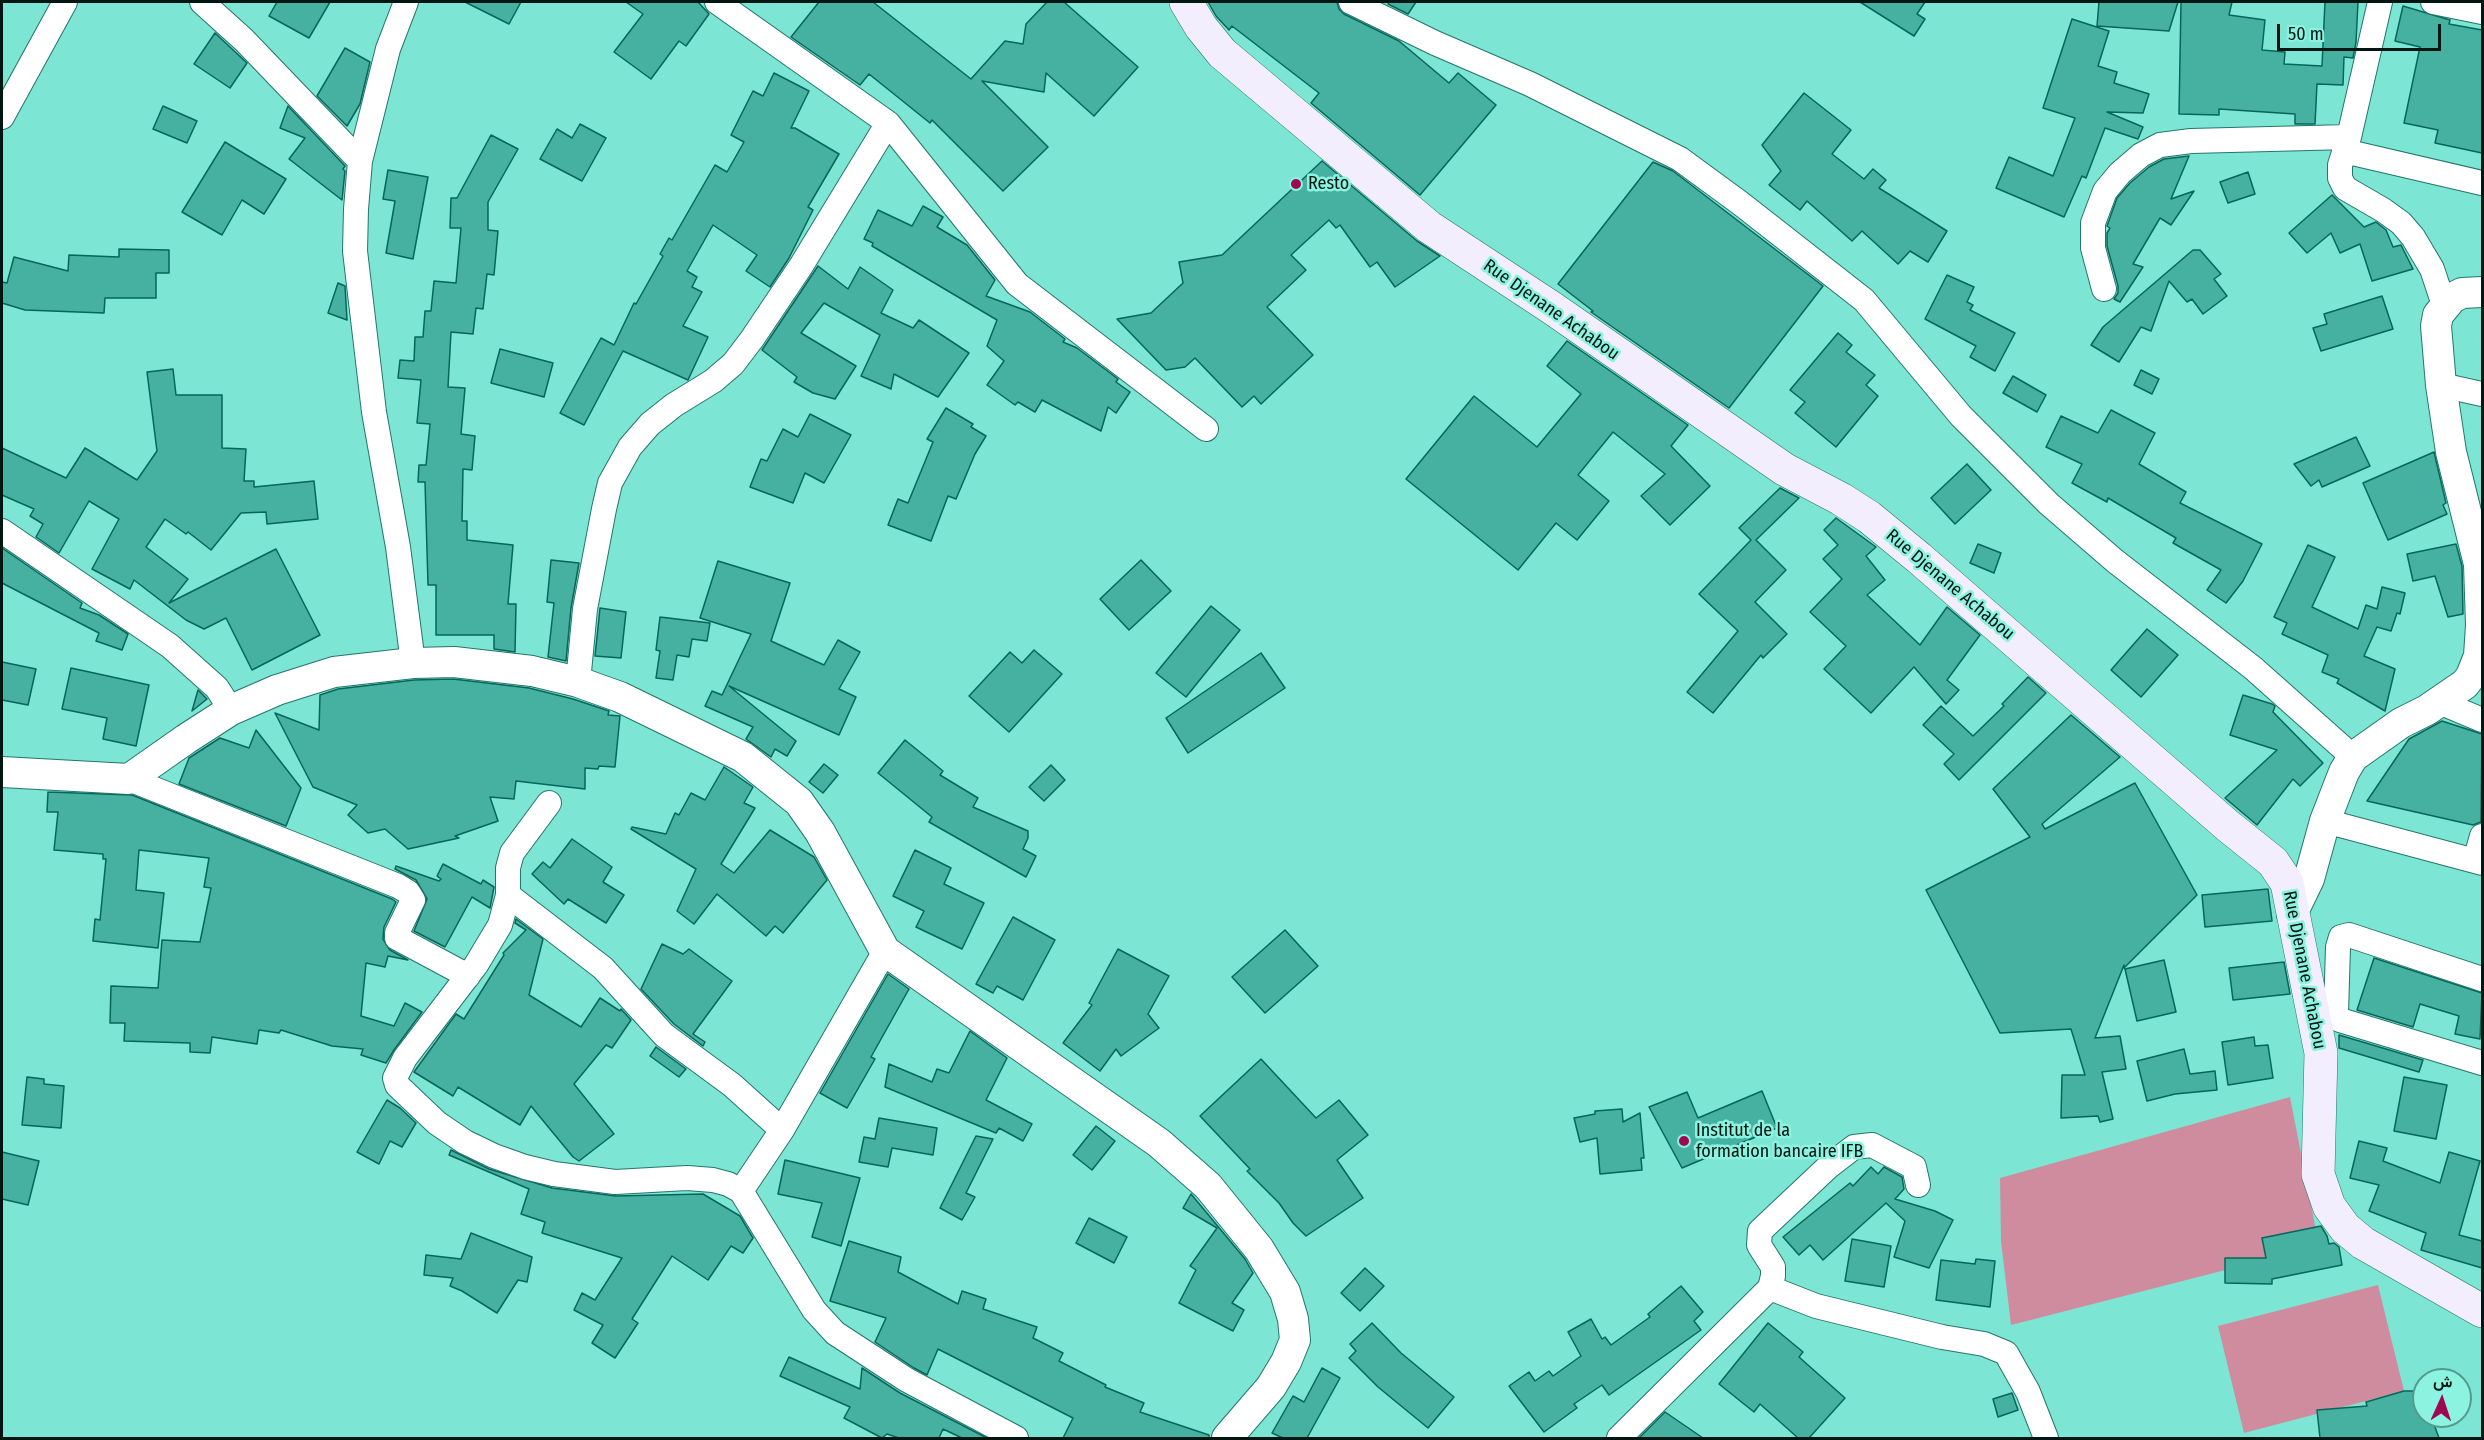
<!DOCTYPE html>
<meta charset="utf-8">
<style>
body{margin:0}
#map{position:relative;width:2484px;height:1440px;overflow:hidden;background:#7de5d3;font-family:"Fira Sans Condensed",Vazirmatn,sans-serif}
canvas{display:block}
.frame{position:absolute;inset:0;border:3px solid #011511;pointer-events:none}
.north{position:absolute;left:2412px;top:1368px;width:60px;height:60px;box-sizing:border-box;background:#8bf3e0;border:2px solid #549a8d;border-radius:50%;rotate:3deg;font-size:16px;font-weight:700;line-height:24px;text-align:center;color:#011511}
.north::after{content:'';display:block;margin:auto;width:21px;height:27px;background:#9e0851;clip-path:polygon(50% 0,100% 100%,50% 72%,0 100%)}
.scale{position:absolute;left:2277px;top:24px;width:164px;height:27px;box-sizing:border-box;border:3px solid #011511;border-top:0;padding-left:8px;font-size:18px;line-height:21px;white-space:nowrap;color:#011511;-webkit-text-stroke:4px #8bf3e0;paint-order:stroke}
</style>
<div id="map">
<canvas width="2484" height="1440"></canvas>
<div class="frame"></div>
<div class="north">ش</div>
<div class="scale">50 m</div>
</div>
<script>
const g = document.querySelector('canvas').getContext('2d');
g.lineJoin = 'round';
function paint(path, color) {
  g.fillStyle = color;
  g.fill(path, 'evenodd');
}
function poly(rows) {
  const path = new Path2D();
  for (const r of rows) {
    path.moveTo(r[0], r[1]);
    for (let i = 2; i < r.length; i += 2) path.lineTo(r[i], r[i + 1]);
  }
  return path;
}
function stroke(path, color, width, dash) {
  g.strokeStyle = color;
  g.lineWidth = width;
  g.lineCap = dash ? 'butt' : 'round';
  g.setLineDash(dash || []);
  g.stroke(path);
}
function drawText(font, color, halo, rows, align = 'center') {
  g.font = font + ' "Fira Sans Condensed",sans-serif';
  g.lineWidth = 5;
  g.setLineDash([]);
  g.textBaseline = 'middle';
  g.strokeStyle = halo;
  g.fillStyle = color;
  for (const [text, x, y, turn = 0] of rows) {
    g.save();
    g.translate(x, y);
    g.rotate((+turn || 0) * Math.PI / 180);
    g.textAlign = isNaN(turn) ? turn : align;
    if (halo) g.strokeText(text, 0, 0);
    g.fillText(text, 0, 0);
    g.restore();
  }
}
const green = poly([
 [2290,1097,2319,1246,2011,1325,2001,1241,2000,1178],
 [2378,1285,2404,1391,2244,1433,2218,1326]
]);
const building = poly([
 [277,2,330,2,309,38,269,16,277,2],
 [465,2,521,2,509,24,465,2],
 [626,2,698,2,709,14,686,46,679,41,651,79,614,52,643,14,626,2],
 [819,2,873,2,971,79,1005,41,1023,44,1026,24,1047,2,1064,2,1138,67,1094,116,1046,73,1044,92,982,81,1048,147,1003,191,932,120,930,123,869,74,860,85,791,37,819,2],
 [1208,2,1337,2,1339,9,1344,14,1399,41,1449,83,1458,73,1496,105,1420,195,1311,103,1319,93,1232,26,1229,30,1216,16,1208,2],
 [1389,2,1416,2,1408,14,1388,4,1389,2],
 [1860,2,1925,2,1917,14,1925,19,1914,36,1860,2],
 [2099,2,2178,2,2169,31,2097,26,2099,2],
 [2181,2,2232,2,2229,15,2265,20,2262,50,2285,52,2284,64,2322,66,2325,2,2358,2,2356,42,2353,58,2344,57,2343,85,2317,84,2315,124,2295,124,2295,114,2219,109,2219,115,2179,114,2181,2],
 [2403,6,2450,20,2449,24,2482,30,2482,153,2435,143,2438,130,2404,123,2420,47,2395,41,2403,6],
 [2072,19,2109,31,2098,66,2117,72,2114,83,2149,94,2143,113,2107,112,2143,127,2138,139,2105,128,2086,178,2082,176,2064,217,1996,188,2009,157,2053,176,2075,118,2043,108,2072,19],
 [215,33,247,63,230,88,194,64,215,33],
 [345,48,370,62,360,104,347,126,317,96,345,48],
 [774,73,809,91,791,128,795,128,839,154,808,207,813,210,789,258,770,287,746,271,757,255,713,225,687,271,697,277,692,287,702,292,683,326,708,337,688,380,623,351,584,425,560,413,601,338,614,345,634,303,636,304,663,256,660,254,669,238,672,240,715,165,727,172,744,142,731,135,753,91,763,96,774,73],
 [1804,93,1851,130,1832,154,1864,179,1873,169,1886,180,1879,188,1947,231,1928,262,1910,251,1898,264,1862,231,1852,241,1807,201,1800,210,1769,185,1781,171,1762,145,1804,93],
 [163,106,197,121,187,143,153,129,163,106],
 [288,106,345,166,343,169,345,171,342,200,289,159,305,138,280,128,288,106],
 [580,124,606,138,582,181,540,159,557,129,572,138,580,124],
 [491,135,518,149,488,202,488,230,498,231,494,275,487,274,483,309,476,308,473,334,451,332,448,387,465,388,461,434,475,436,472,470,463,469,462,521,467,521,467,540,513,545,508,604,516,604,515,652,494,649,494,635,436,635,436,585,428,585,425,482,418,482,419,465,426,465,430,424,417,423,421,380,398,378,400,360,414,361,415,337,423,337,425,311,431,311,434,281,456,283,461,228,450,228,451,198,457,198,491,135],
 [225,142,286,179,264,214,242,200,222,235,182,212,225,142],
 [2189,156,2171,199,2194,191,2171,225,2160,218,2133,264,2143,267,2120,302,2114,299,2118,293,2118,286,2107,246,2107,233,2110,228,2107,226,2117,198,2130,183,2149,167,2164,159,2189,156],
 [1322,161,1417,241,1440,256,1395,287,1377,262,1370,267,1340,225,1336,228,1329,220,1291,255,1306,270,1267,307,1313,355,1261,404,1254,396,1242,407,1195,358,1185,367,1166,370,1117,319,1151,313,1183,283,1179,262,1222,255,1322,161],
 [1653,162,1673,171,1823,286,1729,408,1591,312,1593,311,1558,284,1653,162],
 [388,170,428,177,413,259,386,253,395,201,383,199,388,170],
 [2248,172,2255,194,2228,203,2220,182,2248,172],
 [2332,195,2364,227,2376,222,2386,230,2393,247,2401,245,2413,269,2372,281,2360,244,2340,253,2331,233,2307,253,2289,233,2332,195],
 [923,206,943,217,937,227,967,245,995,280,986,296,1030,312,1065,339,1063,342,1077,348,1118,379,1116,382,1130,392,1116,413,1108,407,1101,431,1042,400,1035,412,1018,402,1015,405,987,385,1004,361,987,346,997,320,872,246,873,243,864,239,878,210,912,226,923,206],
 [119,249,169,250,169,273,156,273,156,298,105,298,104,313,25,310,2,303,2,282,7,283,14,257,68,271,69,255,119,257,119,249],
 [2193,250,2200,250,2221,274,2214,279,2227,296,2203,314,2192,299,2187,302,2169,281,2151,331,2141,327,2119,362,2091,345,2103,327,2193,250],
 [818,266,848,289,860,267,893,290,881,313,913,328,919,320,969,353,938,397,894,374,891,389,861,376,880,335,824,303,801,333,856,366,835,399,813,393,794,382,797,377,762,350,818,266],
 [1947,275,1974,287,1967,302,1973,305,1970,310,2015,333,1995,371,1970,357,1976,346,1925,319,1947,275],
 [338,283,345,286,347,320,328,313,338,283],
 [2382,296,2393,329,2321,351,2313,328,2327,324,2324,314,2382,296],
 [1838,333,1852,345,1846,352,1875,375,1866,385,1878,396,1836,447,1795,413,1805,402,1790,390,1838,333],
 [1567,341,1688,425,1671,446,1710,486,1670,525,1641,496,1665,474,1613,432,1578,475,1609,501,1577,540,1556,523,1518,570,1406,479,1474,396,1537,447,1581,394,1547,366,1567,341],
 [500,349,553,363,544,397,491,383,500,349],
 [173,369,176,395,222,395,222,448,246,449,244,481,254,481,254,487,314,481,318,519,267,524,266,512,241,513,211,550,188,532,186,534,165,519,146,547,188,579,169,603,276,549,320,635,252,670,226,618,204,629,186,620,134,580,130,589,92,569,119,519,89,501,59,553,36,537,43,524,30,516,34,509,2,495,2,448,66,478,85,448,137,480,157,451,147,372,173,369],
 [2141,370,2159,379,2152,394,2134,385,2141,370],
 [2013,376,2046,395,2037,412,2003,393,2013,376],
 [946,408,973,424,971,427,986,436,975,454,956,499,948,496,931,541,888,525,898,499,908,503,933,442,927,439,946,408],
 [2111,410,2155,433,2139,464,2186,492,2180,503,2262,544,2243,581,2226,603,2207,590,2221,570,2173,543,2176,538,2108,498,2107,502,2072,483,2082,464,2046,447,2061,416,2098,433,2111,410],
 [810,414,851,435,824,483,805,473,793,503,750,487,761,459,767,461,783,429,798,437,810,414],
 [2356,437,2370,466,2322,487,2319,480,2311,486,2294,464,2356,437],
 [2434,452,2446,503,2443,505,2447,514,2388,540,2363,483,2434,452],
 [1967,464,1991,490,1955,524,1931,498,1967,464],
 [1780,488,1799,498,1756,540,1786,570,1755,602,1787,634,1763,658,1761,655,1713,713,1687,692,1738,631,1699,594,1751,540,1739,528,1780,488],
 [1836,518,1876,547,1866,556,1885,580,1867,595,1920,645,1947,607,1980,635,1947,680,1959,690,1946,704,1914,667,1871,713,1824,669,1846,646,1810,612,1842,579,1823,559,1838,545,1824,530,1836,518],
 [1978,544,2001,553,1994,573,1970,563,1978,544],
 [2456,544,2462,566,2463,614,2448,617,2435,576,2413,581,2407,554,2456,544],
 [2308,545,2335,557,2312,607,2358,629,2366,605,2377,609,2382,587,2405,593,2400,614,2397,613,2391,631,2377,627,2364,656,2395,669,2385,711,2337,683,2339,679,2322,672,2328,655,2282,634,2287,623,2274,617,2308,545],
 [2,548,82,603,80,608,99,615,128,634,122,650,96,641,99,633,2,583,2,548],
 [551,560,579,563,571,608,566,661,548,657,554,603,547,602,551,560],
 [1141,560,1171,591,1129,630,1100,599,1141,560],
 [718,561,790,583,771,641,824,665,838,640,860,652,839,689,856,697,839,735,729,686,796,741,787,756,775,749,771,757,746,739,753,727,705,706,712,691,722,695,751,634,700,618,718,561],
 [1211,606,1240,630,1186,697,1156,673,1211,606],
 [600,608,626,612,621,658,595,656,600,608],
 [660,617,710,623,707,641,692,639,689,657,677,655,673,680,656,678,660,651,656,650,660,617],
 [2147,629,2178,655,2141,697,2111,670,2147,629],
 [1034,650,1062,674,1009,732,969,696,1010,652,1022,663,1034,650],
 [1261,653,1285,688,1188,753,1166,718,1261,653],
 [2,662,36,669,28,705,2,700,2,662],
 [71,668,149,685,136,746,103,739,107,718,62,709,71,668],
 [2028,677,2046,693,1959,780,1944,764,1954,754,1923,725,1941,706,1973,736,2004,706,2002,704,2028,677],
 [453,679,529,688,573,699,609,711,608,715,620,716,615,767,599,766,598,769,585,768,585,789,516,781,514,799,490,797,498,821,455,836,459,838,408,849,385,829,368,833,348,815,357,805,313,787,275,713,319,730,320,695,338,689,414,680,453,679],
 [198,690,207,699,192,711,198,690],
 [2243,695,2272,704,2275,706,2273,712,2323,763,2300,786,2293,779,2257,825,2225,798,2277,750,2230,735,2243,695],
 [2071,715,2120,757,2042,824,2045,829,2135,783,2197,895,2124,968,2124,965,2095,1038,2120,1036,2126,1069,2102,1072,2113,1119,2100,1122,2098,1116,2061,1118,2062,1075,2085,1075,2071,1029,2000,1033,1926,890,2030,837,1993,789,2071,715],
 [2442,721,2482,734,2481,822,2473,825,2367,801,2409,739,2442,721],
 [256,730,301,788,286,826,179,784,189,758,220,738,249,748,256,730],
 [905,740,943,771,940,775,978,798,973,807,1028,831,1028,838,1023,849,1036,856,1026,877,929,822,932,817,878,773,905,740],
 [824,764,838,775,823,793,809,782,824,764],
 [1051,765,1065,780,1044,801,1029,787,1051,765],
 [724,767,753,787,744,803,755,808,721,864,734,873,770,830,814,857,827,880,783,933,775,926,766,936,717,894,694,924,677,911,696,869,631,829,632,827,666,834,675,813,679,815,691,793,705,800,724,767],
 [48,792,132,795,392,899,396,902,384,927,383,939,390,950,408,960,388,956,385,967,366,963,361,1016,394,1026,405,1003,422,1012,394,1050,386,1063,361,1055,363,1049,332,1046,281,1030,279,1033,259,1030,257,1044,212,1037,210,1053,190,1052,190,1043,124,1041,125,1023,110,1023,111,986,158,988,162,940,200,942,211,888,204,887,209,858,139,850,136,890,164,893,158,948,93,941,95,919,100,920,106,859,103,859,103,854,54,850,58,812,47,812,48,792],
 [572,839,612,867,603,882,624,895,606,923,568,899,564,904,532,874,543,862,550,868,572,839],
 [915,850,951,868,944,884,984,903,962,949,916,927,924,911,893,896,915,850],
 [443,864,481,884,483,880,494,887,490,908,472,897,445,947,414,931,427,899,416,880,395,869,396,866,439,881,441,879,437,876,443,864],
 [2268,889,2272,921,2205,927,2202,895,2268,889],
 [1013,917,1055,940,1023,1000,997,986,993,993,976,984,1013,917],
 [516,919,543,939,529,995,581,1027,600,998,620,1011,621,1009,631,1020,612,1048,606,1045,574,1084,614,1134,579,1161,573,1157,531,1106,520,1125,458,1087,453,1096,414,1072,456,1014,464,1019,504,955,503,953,526,930,515,923,516,919],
 [1285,930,1318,966,1265,1013,1232,977,1285,930],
 [662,944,683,954,689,949,732,981,693,1034,705,1042,703,1046,674,1024,641,989,662,944],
 [1118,949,1169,976,1148,1014,1159,1028,1121,1056,1116,1049,1100,1071,1063,1043,1092,1005,1089,1003,1118,949],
 [2374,958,2482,993,2480,1039,2455,1034,2459,1016,2420,1004,2413,1027,2357,1010,2374,958],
 [2164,960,2176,1012,2137,1021,2125,969,2164,960],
 [2284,962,2290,994,2233,1000,2229,968,2284,962],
 [888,974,909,989,871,1057,875,1059,847,1108,820,1093,888,974],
 [970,1031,1007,1058,986,1100,1032,1124,1023,1141,999,1128,996,1133,885,1087,889,1064,932,1082,937,1069,949,1073,970,1031],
 [2339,1035,2423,1060,2419,1072,2339,1048,2339,1035],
 [2254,1037,2255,1046,2268,1045,2273,1078,2228,1085,2222,1042,2254,1037],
 [656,1047,686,1069,679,1077,650,1056,656,1047],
 [2184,1049,2190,1074,2215,1071,2217,1090,2175,1094,2147,1101,2137,1061,2184,1049],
 [1261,1059,1316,1118,1339,1100,1368,1135,1337,1160,1363,1198,1306,1236,1293,1223,1279,1203,1247,1171,1250,1169,1200,1116,1261,1059],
 [27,1077,44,1079,44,1084,64,1086,61,1128,22,1125,27,1077],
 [2404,1077,2447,1085,2436,1139,2394,1131,2404,1077],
 [1762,1091,1777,1128,1682,1168,1649,1107,1687,1092,1698,1118,1762,1091],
 [387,1100,400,1108,416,1123,402,1147,390,1141,379,1164,357,1152,387,1100],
 [1622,1109,1623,1122,1640,1113,1644,1158,1641,1158,1642,1170,1600,1174,1597,1138,1580,1142,1574,1118,1595,1114,1595,1111,1622,1109],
 [879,1118,937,1128,933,1155,892,1148,888,1167,859,1162,864,1137,875,1139,879,1118],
 [1096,1126,1115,1141,1092,1170,1073,1155,1096,1126],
 [976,1136,993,1139,966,1193,975,1197,962,1220,940,1208,976,1136],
 [2359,1141,2387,1148,2383,1161,2440,1183,2449,1152,2480,1161,2459,1235,2482,1241,2482,1268,2421,1250,2426,1233,2369,1211,2379,1185,2350,1178,2359,1141],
 [451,1150,489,1169,552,1188,616,1196,703,1194,740,1216,753,1238,743,1253,731,1246,708,1280,672,1256,632,1319,638,1323,615,1358,592,1343,603,1325,574,1310,582,1293,595,1300,622,1258,542,1233,545,1222,521,1214,529,1189,449,1155,451,1150],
 [2,1152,39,1161,28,1205,2,1199,2,1152],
 [785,1160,860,1178,841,1246,812,1237,822,1203,778,1194,785,1160],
 [1871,1167,1878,1174,1884,1167,1902,1177,1904,1189,1895,1199,1935,1211,1953,1220,1929,1268,1894,1257,1905,1221,1886,1203,1823,1260,1810,1245,1799,1255,1783,1237,1850,1183,1853,1186,1871,1167],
 [1191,1194,1245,1259,1253,1273,1232,1303,1244,1310,1233,1331,1179,1303,1196,1270,1190,1266,1217,1228,1183,1208,1191,1194],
 [1089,1218,1127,1237,1114,1263,1076,1243,1089,1218],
 [2321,1226,2327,1236,2329,1244,2334,1243,2339,1247,2342,1265,2272,1279,2272,1284,2225,1283,2225,1258,2266,1258,2262,1238,2321,1226],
 [471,1233,532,1257,527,1282,518,1280,497,1313,462,1291,450,1286,453,1278,424,1275,426,1255,461,1259,471,1233],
 [1852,1239,1891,1246,1884,1287,1845,1281,1852,1239],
 [849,1241,901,1257,898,1272,958,1304,962,1291,986,1299,983,1309,1037,1327,1033,1338,1063,1353,1059,1361,1106,1385,1105,1387,1144,1403,1140,1412,1209,1435,1209,1438,1063,1438,1073,1418,938,1349,927,1375,914,1368,875,1342,886,1318,830,1301,849,1241],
 [1976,1259,1995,1261,1990,1307,1936,1300,1941,1260,1975,1264,1976,1259],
 [1365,1268,1384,1286,1360,1311,1341,1293,1365,1268],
 [1681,1286,1703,1312,1694,1321,1701,1330,1609,1395,1602,1385,1574,1404,1577,1408,1544,1432,1509,1386,1529,1372,1535,1381,1549,1371,1553,1376,1581,1356,1568,1332,1591,1319,1602,1339,1605,1337,1611,1345,1650,1317,1648,1314,1681,1286],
 [1372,1323,1401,1353,1454,1397,1428,1428,1378,1387,1349,1358,1356,1351,1350,1344,1372,1323],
 [1768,1323,1803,1352,1799,1357,1845,1398,1809,1438,1798,1438,1760,1404,1754,1412,1719,1384,1768,1323],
 [789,1357,860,1389,862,1368,900,1393,987,1438,962,1438,943,1429,939,1438,899,1438,887,1434,882,1438,844,1418,850,1407,780,1376,789,1357],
 [1322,1368,1340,1378,1307,1438,1283,1438,1272,1433,1293,1396,1304,1402,1322,1368],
 [2404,1391,2424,1391,2424,1416,2431,1416,2439,1438,2320,1438,2317,1410,2367,1406,2366,1402,2404,1391],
 [2012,1393,2018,1410,1998,1417,1993,1399,2012,1393],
 [1665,1412,1703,1438,1639,1438,1665,1412]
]);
const minor = poly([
 [202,2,244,40,360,161],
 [406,2,388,49,360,161,356,209,355,251,374,412,398,547,413,663],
 [717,2,888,123,1017,284,1206,429],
 [1351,2,1435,43,1530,84,1680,159,1740,203,1864,300,1961,416,2049,504,2115,561,2253,668,2353,757],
 [2380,2,2349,137,2340,165,2340,178,2345,188,2383,210,2401,223,2413,237,2432,269,2444,305],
 [2433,2,2482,12],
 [2,117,65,2],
 [2344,151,2482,183],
 [2104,289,2093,248,2093,223,2105,191,2120,173,2141,155,2160,145,2191,141,2349,137],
 [2441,385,2482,394],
 [2,531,170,646,217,688,231,710],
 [578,682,585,609,604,509,610,483,630,447,650,424,674,405,713,381,733,364,752,339,801,266,888,123],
 [2439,702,2482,720],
 [129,779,398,886,408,892,413,900,397,933,397,938,468,976],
 [549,803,512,853,508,868,508,895,500,925,476,965,405,1058,395,1078,397,1085,437,1123,465,1142,494,1156,525,1167,554,1174,615,1182,687,1178,713,1180,728,1184,741,1191,814,1310,835,1333,907,1380,1016,1438],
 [2325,821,2482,863],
 [2475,861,2482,836],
 [508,895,603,968,664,1035,732,1085,782,1130],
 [2482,979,2349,935,2341,937,2338,947,2336,1013,2340,1020,2482,1063],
 [1918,1185,1914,1167,1872,1145,1854,1147,1828,1167,1760,1231,1759,1245,1773,1267,1773,1276,1770,1288,1816,1306,1942,1337,1984,1344,2006,1353,2028,1392,2046,1438],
 [741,1191,782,1130,885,951],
 [1619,1438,1770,1288]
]);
const tertiary = poly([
 [2,772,129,779,186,739,231,710,277,690,334,672,413,663,454,662,532,671,578,682,620,697,743,757,799,802,820,832,885,951,1159,1143,1208,1186,1259,1249,1285,1292,1293,1319,1295,1340,1286,1362,1271,1387,1227,1438],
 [2292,914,2309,879,2325,821,2344,772,2353,757,2401,723,2427,710,2465,684,2471,676,2479,656,2481,625,2479,564,2451,452,2441,385,2436,326,2438,315,2452,298,2462,293,2482,292]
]);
const secondary = poly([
 [1186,2,1201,27,1222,53,1429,227,1552,308,1784,469,1841,499,1869,517,1919,558,2228,826,2273,862,2287,883,2321,1053,2318,1174,2329,1206,2345,1228,2363,1243,2482,1311]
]);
const markers = [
 [1296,184,6,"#9e0851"],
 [1684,1141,6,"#9e0851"]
];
const poiNames = [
 ["Resto",1308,184],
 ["Institut de la",1696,1131],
 ["formation bancaire IFB",1696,1152]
];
const streetNames = [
 ["Rue Djenane Achabou",1551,310,35],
 ["Rue Djenane Achabou",1950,585,40],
 ["Rue Djenane Achabou",2304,970,79]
];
paint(green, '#d08c9f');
paint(building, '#46b1a0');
stroke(building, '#06665a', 1.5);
stroke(minor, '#23776a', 26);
stroke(tertiary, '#23776a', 32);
stroke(secondary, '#23776a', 34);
stroke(minor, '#fff', 24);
stroke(tertiary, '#fff', 30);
stroke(secondary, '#f3eefd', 33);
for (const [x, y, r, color] of markers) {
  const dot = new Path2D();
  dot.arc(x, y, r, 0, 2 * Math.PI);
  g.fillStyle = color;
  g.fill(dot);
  stroke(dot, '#8bf3e0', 2);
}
drawText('18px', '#011511', '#8bf3e0', poiNames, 'left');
drawText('18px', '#011511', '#8bf3e0', streetNames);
</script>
